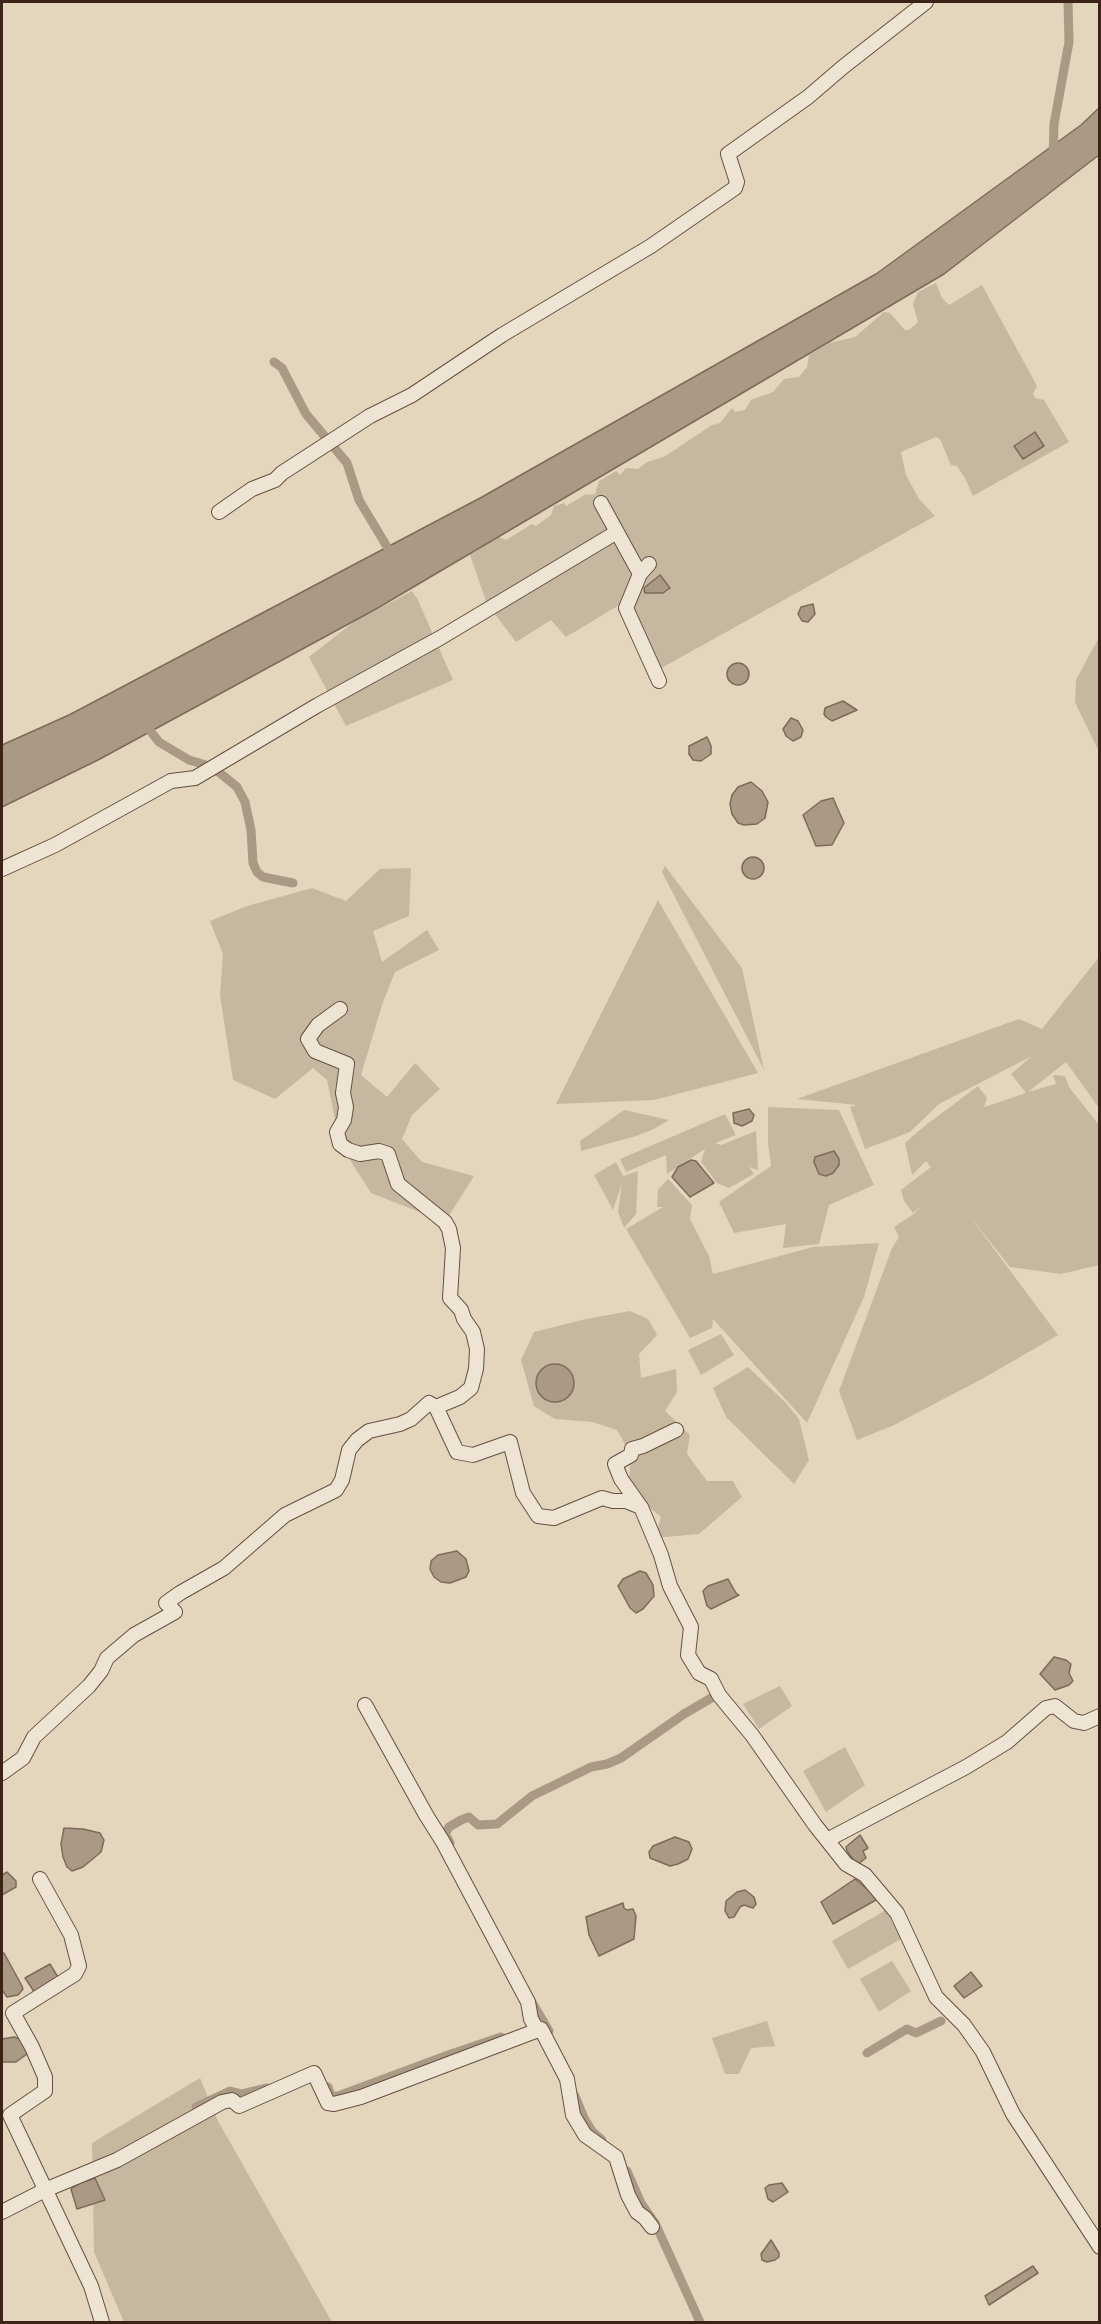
<!DOCTYPE html>
<style>
body{margin:0}
#map{position:relative;width:1101px;height:2324px;overflow:hidden;background:#e3d6bc;font-family:Alegreya,serif}
canvas{display:block}
.frame{position:absolute;inset:0;border:3px solid #3b2318;pointer-events:none}
</style>
<div id="map">
<canvas width="1101" height="2324"></canvas>
<div class="frame"></div>
</div>
<script>
const g = document.querySelector('canvas').getContext('2d');
g.lineJoin = 'round';
function paint(path, color) {
  g.fillStyle = color;
  g.fill(path, 'evenodd');
}
function poly(rows) {
  const path = new Path2D();
  for (const r of rows) {
    if (r.length === 3) {
      path.moveTo(r[0] + r[2], r[1]);
      path.arc(r[0], r[1], r[2], 0, 2 * Math.PI);
      continue;
    }
    path.moveTo(r[0], r[1]);
    for (let i = 2; i < r.length; i += 2) path.lineTo(r[i], r[i + 1]);
  }
  return path;
}
function stroke(path, color, width, dash) {
  g.strokeStyle = color;
  g.lineWidth = width;
  g.lineCap = dash ? 'butt' : 'round';
  g.setLineDash(dash || []);
  g.stroke(path);
}
const green = poly([
 [936,283,942,298,949,305,982,285,1037,386,1033,394,1035,398,1044,400,1069,442,973,496,965,478,957,466,951,465,940,439,936,437,901,452,906,475,919,499,935,516,656,671,628,608,641,572,595,494,599,481,616,471,620,475,626,468,638,469,647,462,664,457,712,425,720,423,732,408,735,412,745,410,751,400,773,392,784,379,799,377,807,367,809,355,829,343,855,337,884,312,890,313,905,330,909,330,918,322,913,304,918,292],
 [586,494,589,495,594,494,614,530,487,604,470,555,499,537,506,540,532,524,536,526,551,515,554,506,564,503,566,506],
 [616,533,639,574,621,604,566,637,551,620,516,642,491,609],
 [412,591,417,598,453,680,346,726,309,657,355,621],
 [1099,637,1100,752,1099,752,1075,702,1076,680],
 [665,866,742,968,764,1070,662,872],
 [411,868,409,916,373,931,382,962,427,930,439,950,395,972,383,1002,361,1075,387,1097,415,1063,440,1089,412,1115,402,1139,422,1162,474,1176,445,1222,371,1193,340,1144,327,1080,313,1068,275,1099,233,1080,220,995,223,954,210,921,247,906,312,888,346,901,380,869],
 [658,900,758,1073,654,1100,556,1104],
 [1099,957,1099,1108,1066,1062,1028,1092,1056,1084,1053,1075,1065,1076,1069,1087,1099,1125,1099,1265,1061,1274,1010,1267,968,1214,1058,1335,982,1379,892,1426,857,1440,839,1391,892,1248,899,1237,894,1227,915,1213,922,1205,913,1213,904,1201,901,1190,931,1167,926,1161,912,1175,905,1143,922,1128,978,1086,987,1098,984,1107,1026,1093,1011,1074,1032,1056,939,1104,910,1132,865,1149,850,1107,857,1105,797,1099,1019,1019,1042,1029],
 [768,1107,839,1110,874,1185,829,1205,819,1244,783,1248,786,1224,734,1233,719,1202,771,1166,768,1143],
 [624,1110,669,1120,654,1129,636,1136,581,1151,580,1141],
 [725,1114,736,1135,715,1143,721,1145,756,1131,758,1170,749,1167,754,1174,729,1188,717,1183,701,1162,705,1149,667,1174,666,1155,626,1172,620,1159],
 [616,1162,623,1176,638,1171,636,1214,624,1228,618,1212,622,1183,613,1210,594,1175],
 [668,1179,692,1205,690,1219,709,1256,713,1274,813,1247,879,1243,864,1297,807,1423,713,1319,712,1328,690,1338,626,1229,663,1207,657,1207,658,1190],
 [630,1311,648,1319,657,1335,639,1354,641,1378,676,1369,677,1392,665,1411,690,1435,687,1454,707,1481,733,1481,742,1497,699,1534,655,1538,661,1517,628,1490,631,1455,617,1430,593,1422,555,1419,534,1406,521,1360,534,1332,586,1319],
 [721,1334,734,1355,701,1375,688,1350],
 [748,1367,786,1403,799,1419,809,1460,794,1484,726,1417,713,1388],
 [780,1686,792,1706,759,1729,743,1704],
 [845,1747,865,1785,826,1812,803,1771],
 [886,1910,901,1939,848,1969,832,1941],
 [892,1961,911,1991,879,2012,860,1979],
 [767,2021,775,2046,751,2048,739,2074,725,2074,712,2038],
 [200,2078,218,2121,332,2322,124,2322,94,2252,92,2143]
]);
const water = poly([
 [1099,108,1099,155,944,274,376,609,98,760,2,807,2,745,69,715,482,497,876,274,1081,125,1099,108],
 [1035,432,1044,446,1023,459,1014,446,1035,432],
 [660,575,670,588,663,593,645,593,644,588,660,575],
 [813,604,815,614,808,622,802,621,798,614,801,607,813,604],
 [738,674,11],
 [843,701,857,710,832,721,826,717,824,714,825,708,843,701],
 [791,718,798,721,803,730,801,737,793,741,786,736,783,729,791,718],
 [707,737,711,746,711,754,701,761,693,760,689,754,689,746,707,737],
 [751,782,762,791,768,802,765,818,757,824,744,825,738,823,732,814,730,804,732,795,738,787,751,782],
 [833,798,844,823,832,845,816,846,803,815,821,801,833,798],
 [753,868,11],
 [749,1109,754,1115,752,1121,742,1126,734,1123,733,1113,749,1109],
 [834,1151,839,1159,839,1165,833,1173,826,1176,819,1174,814,1162,815,1157,834,1151],
 [691,1160,696,1161,714,1183,690,1197,672,1177,678,1167,691,1160],
 [555,1383,19],
 [457,1551,466,1559,469,1571,466,1577,450,1583,441,1582,434,1577,430,1569,431,1561,438,1555,457,1551],
 [640,1571,646,1573,653,1585,654,1596,643,1609,636,1613,630,1608,618,1586,623,1579,640,1571],
 [728,1579,736,1593,739,1595,711,1609,707,1606,703,1591,708,1586,728,1579],
 [1054,1657,1066,1660,1071,1664,1069,1673,1073,1681,1069,1685,1055,1690,1040,1674,1054,1657],
 [64,1828,83,1829,100,1833,104,1840,101,1852,83,1867,72,1871,67,1867,63,1857,61,1844,64,1828],
 [860,1835,868,1848,863,1851,866,1858,857,1865,847,1851,846,1847,860,1835],
 [675,1837,689,1842,692,1849,688,1859,678,1864,670,1866,650,1858,649,1852,653,1846,675,1837],
 [7,1872,16,1881,16,1887,2,1895,2,1875,7,1872],
 [855,1879,871,1892,876,1900,833,1924,821,1902,855,1879],
 [745,1890,754,1897,756,1904,753,1908,744,1905,740,1907,734,1917,729,1918,725,1911,726,1901,737,1892,745,1890],
 [623,1903,624,1908,627,1910,633,1909,636,1916,634,1939,599,1956,589,1935,586,1917,623,1903],
 [4,1953,22,1986,23,1989,18,1995,7,1997,2,1990,2,1954,4,1953],
 [50,1964,59,1979,37,1996,25,1978,50,1964],
 [971,1972,982,1986,964,1998,954,1986,971,1972],
 [14,2037,24,2040,27,2048,27,2054,16,2062,2,2062,2,2039,14,2037],
 [95,2178,105,2200,77,2209,71,2189,80,2183,95,2178],
 [782,2183,788,2192,773,2202,768,2199,765,2188,769,2185,782,2183],
 [771,2240,779,2253,779,2257,775,2260,767,2262,762,2260,761,2254,771,2240],
 [1033,2266,1038,2273,989,2305,985,2296,1033,2266]
]);
const canal = poly([
 [1053,158,1054,124,1069,42,1068,2],
 [274,362,282,368,306,414,347,463,359,500,392,555],
 [145,724,159,742,189,760,203,764,220,773,237,787,245,802,251,830,253,863,257,872,263,877,293,883],
 [450,1843,445,1834,449,1827,461,1820,469,1817,478,1825,497,1824,532,1796,591,1767,607,1764,621,1758,684,1714,713,1697],
 [532,2002,549,2031],
 [867,2053,907,2029,916,2033,941,2021],
 [328,2087,331,2096,338,2096,451,2054,501,2037],
 [575,2096,584,2118,592,2131,602,2140],
 [196,2107,230,2091,242,2094,267,2088],
 [627,2171,641,2203,655,2223,700,2322]
]);
const minor = poly([
 [601,503,640,574],
 [219,512,252,489,275,480,282,473,370,416,412,395,502,335,651,246,735,188,737,182,728,154,808,97,843,67,926,2],
 [649,564,640,574,626,608,659,681],
 [2,869,55,845,171,781,195,778,318,705,440,638,617,532],
 [436,1407,457,1452,473,1455,510,1442,523,1493,538,1516,554,1518,602,1498,613,1501,626,1501,641,1507,661,1555,670,1586,691,1627,688,1655,699,1673,711,1679,719,1695,752,1735,815,1825,846,1864,865,1875,897,1913,936,1997,964,2025,983,2052,1013,2114,1100,2247],
 [640,1506,621,1479,615,1464,631,1455,632,1449,643,1446,676,1430],
 [365,1705,426,1815,443,1842,528,2002,531,2019,538,2031],
 [2,1773,23,1758,34,1737,89,1686,101,1671,107,1658,134,1635,175,1612,166,1603,180,1593,224,1568,285,1515,336,1490,342,1480,349,1450,357,1440,369,1431,400,1424,411,1419,429,1403,436,1407,460,1397,471,1388,476,1369,477,1349,473,1332,464,1319,461,1310,450,1298,453,1248,449,1229,445,1222,398,1184,388,1154,379,1151,360,1154,348,1150,340,1144,337,1132,344,1120,346,1107,343,1093,347,1064,315,1051,308,1039,318,1025,340,1009],
 [827,1840,966,1767,1007,1742,1046,1708,1055,1706,1074,1721,1084,1723,1100,1716],
 [40,1879,71,1935,79,1966,75,1974,13,2013,32,2047,45,2077,45,2091,10,2115,91,2286,102,2322],
 [2,2212,45,2190,117,2160,222,2102,232,2100,239,2106,314,2073,328,2103,334,2104,361,2097,541,2029,567,2079,573,2115,585,2135,616,2157,628,2195,637,2212,645,2218,652,2227]
]);
paint(green, '#c6b8a0');
paint(water, '#aa9984');
stroke(water, '#7e6a59', 1.5);
stroke(canal, '#aa9984', 9);
stroke(minor, '#655041', 16);
stroke(minor, '#ede4d3', 14);
</script>
